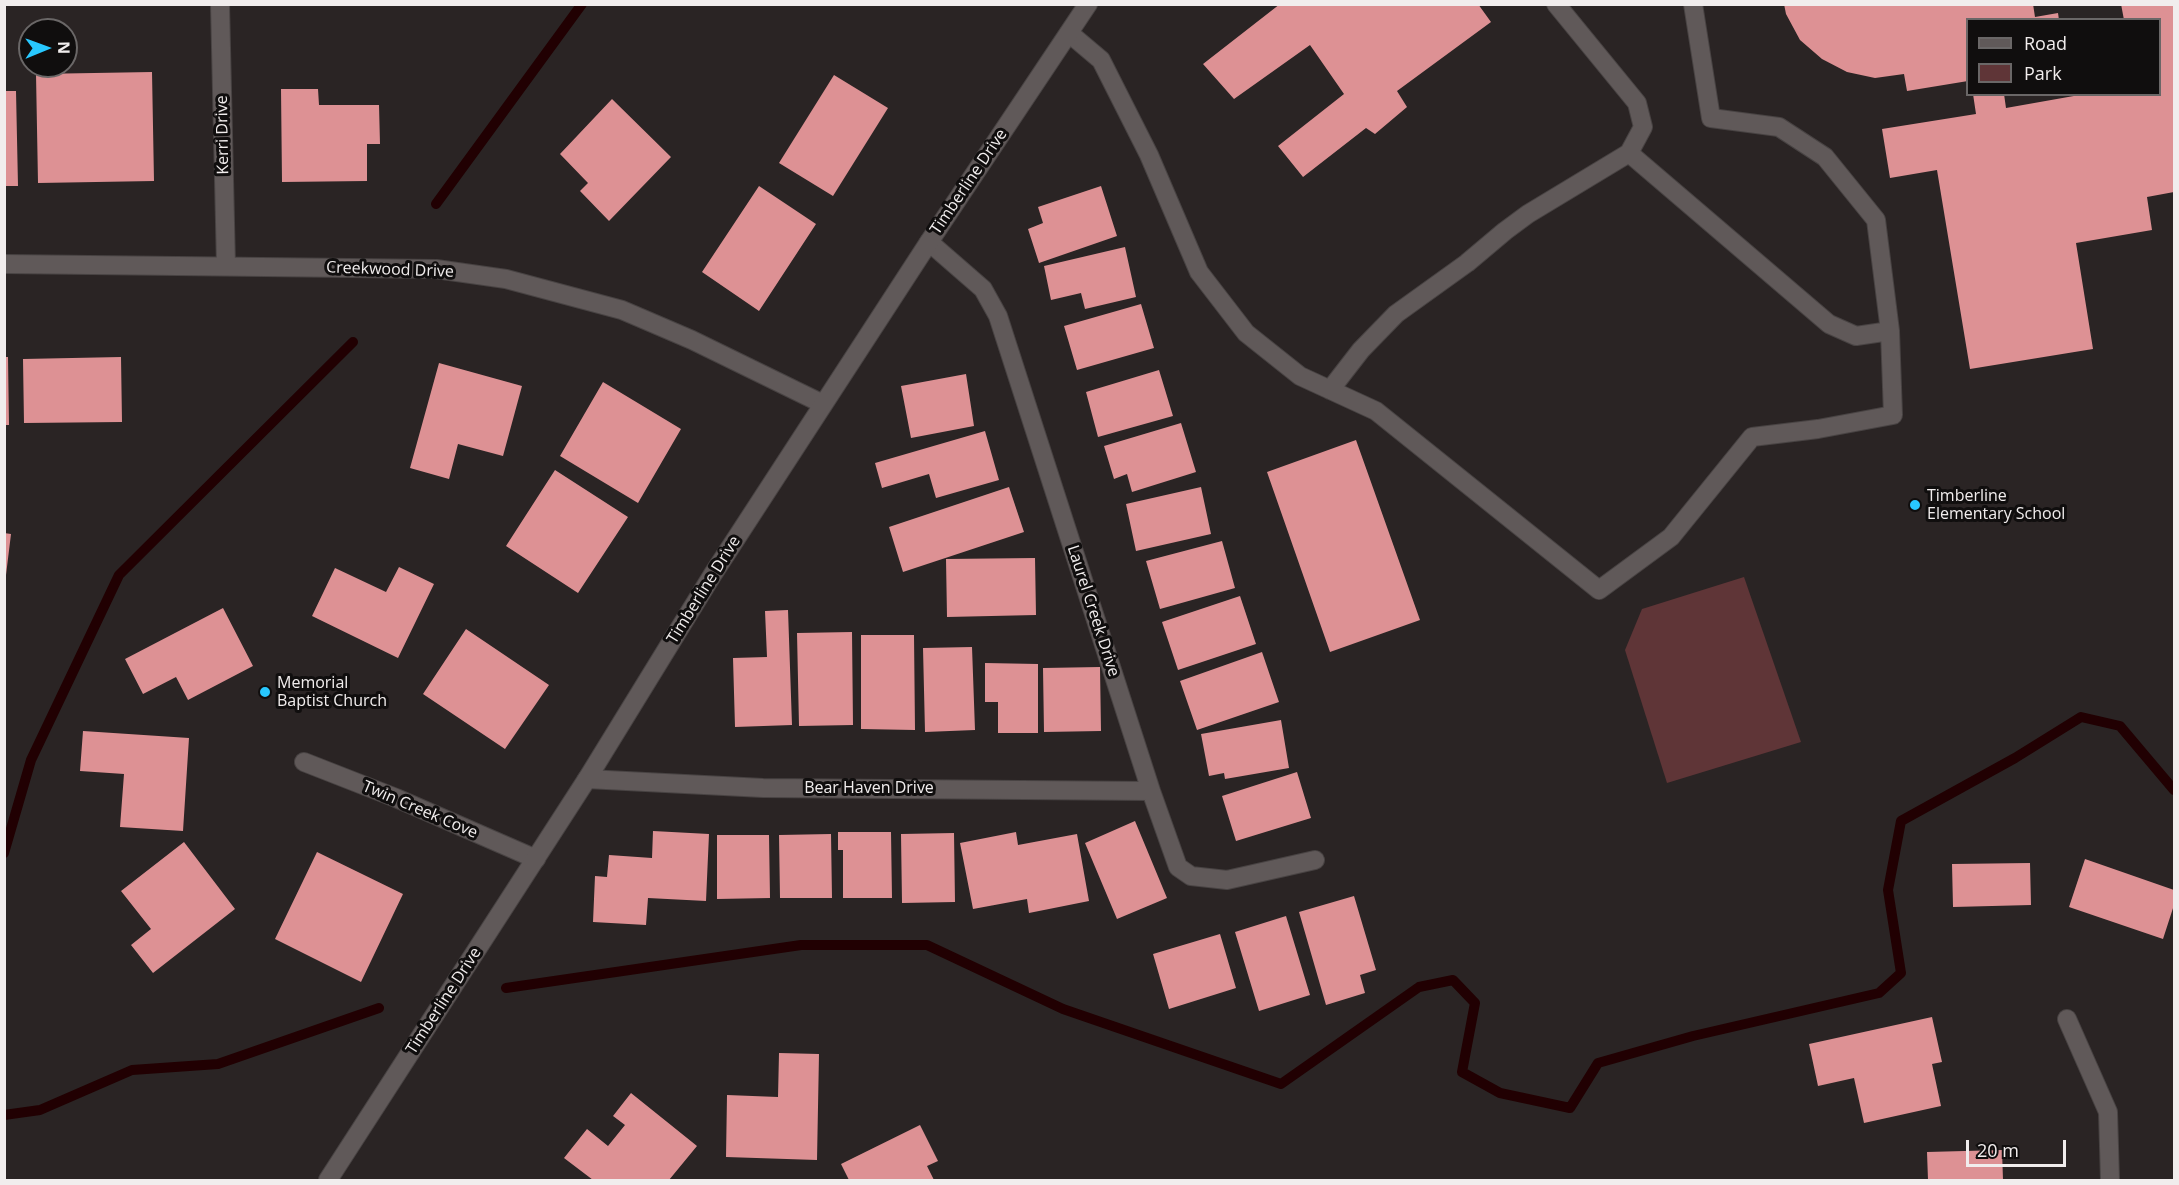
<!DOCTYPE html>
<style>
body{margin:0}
#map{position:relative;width:2179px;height:1185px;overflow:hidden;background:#2a2424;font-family:"Open Sans",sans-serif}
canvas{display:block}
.frame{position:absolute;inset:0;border:6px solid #f1eded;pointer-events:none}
.legend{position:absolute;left:1966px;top:18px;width:195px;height:78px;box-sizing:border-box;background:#100e0e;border:2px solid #6a6767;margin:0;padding:8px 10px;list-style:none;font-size:18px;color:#f1eded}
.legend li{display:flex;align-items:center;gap:12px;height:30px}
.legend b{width:30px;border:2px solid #6a6767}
.north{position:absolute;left:18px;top:18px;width:60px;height:60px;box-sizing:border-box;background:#100e0e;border:2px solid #6a6767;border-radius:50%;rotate:89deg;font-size:16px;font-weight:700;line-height:24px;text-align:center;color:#f1eded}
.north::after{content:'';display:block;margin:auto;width:21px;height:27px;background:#28c8ff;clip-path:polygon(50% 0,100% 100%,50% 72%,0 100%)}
.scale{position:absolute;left:1966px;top:1140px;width:100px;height:27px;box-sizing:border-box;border:3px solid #f1eded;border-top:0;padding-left:8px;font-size:18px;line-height:21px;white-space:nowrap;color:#f1eded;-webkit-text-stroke:4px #100e0e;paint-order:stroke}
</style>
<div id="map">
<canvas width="2179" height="1185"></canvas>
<div class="frame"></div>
<ul class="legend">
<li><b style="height:8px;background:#605959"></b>Road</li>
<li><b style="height:16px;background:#5f3537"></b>Park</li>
</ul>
<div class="north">N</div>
<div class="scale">20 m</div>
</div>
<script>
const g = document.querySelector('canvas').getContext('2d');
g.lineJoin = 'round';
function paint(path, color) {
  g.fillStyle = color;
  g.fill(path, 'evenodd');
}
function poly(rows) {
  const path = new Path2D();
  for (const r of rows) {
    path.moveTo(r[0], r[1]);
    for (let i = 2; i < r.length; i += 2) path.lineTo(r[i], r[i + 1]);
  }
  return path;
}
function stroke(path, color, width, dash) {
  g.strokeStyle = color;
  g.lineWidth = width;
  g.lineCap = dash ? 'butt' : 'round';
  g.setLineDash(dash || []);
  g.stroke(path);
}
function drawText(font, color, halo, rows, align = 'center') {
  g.font = font + ' "Open Sans",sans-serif';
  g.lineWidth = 6;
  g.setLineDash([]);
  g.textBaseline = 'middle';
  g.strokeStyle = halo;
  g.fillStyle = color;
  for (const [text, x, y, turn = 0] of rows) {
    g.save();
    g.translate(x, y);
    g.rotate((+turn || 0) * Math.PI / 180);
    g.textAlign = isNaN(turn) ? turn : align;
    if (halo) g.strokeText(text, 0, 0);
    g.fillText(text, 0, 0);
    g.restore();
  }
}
const green = poly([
 [1744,577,1801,742,1667,783,1625,650,1642,609]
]);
const stream = poly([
 [436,204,582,4],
 [4,853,31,760,119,575,353,342],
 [506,988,801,945,927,945,1063,1009,1281,1084,1419,987,1453,980,1475,1003,1462,1072,1500,1093,1570,1108,1598,1063,1693,1036,1879,993,1901,973,1888,890,1901,821,2015,758,2081,717,2120,726,2174,790],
 [4,1115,40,1110,132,1070,218,1064,379,1008]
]);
const building = poly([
 [1280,4,1478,4,1491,22,1397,91,1407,107,1375,134,1366,128,1303,177,1278,146,1344,94,1310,45,1234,99,1203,64],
 [1784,4,2033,4,2035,17,2058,13,2059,20,1968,20,1968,81,1907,91,1904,74,1875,78,1847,72,1822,59,1800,40,1786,14],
 [2121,4,2174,4,2174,192,2147,197,2152,230,2076,243,2093,349,1970,369,1937,170,1890,178,1882,129,1976,114,1973,94,2004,94,2006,108,2085,94,2160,94,2160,20,2124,20],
 [152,72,154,181,38,183,36,74],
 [834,75,888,108,833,196,779,163],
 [281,89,318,89,319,105,379,105,380,144,367,144,367,181,282,182],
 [4,91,16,91,18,186,4,186],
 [612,99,671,157,609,221,580,191,588,183,560,154],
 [759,186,816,224,759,311,702,272],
 [1101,186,1117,236,1039,263,1028,229,1043,223,1038,207],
 [1125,247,1136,297,1085,309,1081,293,1051,300,1044,266],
 [1141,304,1154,348,1077,370,1064,326],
 [4,357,8,357,9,425,4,425],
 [121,357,122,422,24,423,23,359],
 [439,363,522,386,503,456,458,444,449,479,410,468],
 [1159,370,1173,416,1098,437,1086,392],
 [966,374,974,426,911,438,901,386],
 [603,382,681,429,638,503,560,456],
 [1181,423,1196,472,1132,492,1127,474,1114,479,1104,446],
 [985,431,999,480,936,498,929,474,882,488,875,463],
 [1356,440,1420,620,1330,652,1267,472],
 [555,470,628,517,578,593,506,546],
 [1009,487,1024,532,903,572,889,527],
 [1201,487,1211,534,1136,551,1126,504],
 [4,533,11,534,6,575,4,575],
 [1222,541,1235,588,1160,609,1146,561],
 [1035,558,1036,615,947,617,946,559],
 [399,567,434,584,398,658,312,616,335,568,386,592],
 [1240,596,1256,644,1178,670,1162,622],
 [223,608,253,666,188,700,176,677,143,694,125,659],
 [788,610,792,725,735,727,733,658,767,657,765,611],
 [466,629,549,685,505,749,423,694],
 [852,632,853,725,799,726,797,633],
 [861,635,914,635,915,730,861,729],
 [972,647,975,730,925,732,923,648],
 [1262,652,1279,702,1197,730,1180,681],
 [985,663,1038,664,1038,733,998,733,998,702,985,702],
 [1100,667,1101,731,1044,732,1043,668],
 [1281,720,1289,768,1225,779,1224,773,1209,776,1201,734],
 [83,731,189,738,183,831,120,827,124,774,80,771],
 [1297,772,1311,818,1236,841,1222,796],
 [1135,821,1167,898,1117,919,1085,843],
 [653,831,709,834,706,901,648,898,646,925,593,922,595,876,607,877,609,855,652,858],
 [838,832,891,832,892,898,843,898,843,850,838,850],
 [1016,832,1018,845,1077,834,1089,901,1029,913,1027,899,973,909,960,843],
 [954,833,955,902,902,903,901,834],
 [831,834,832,898,780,898,779,835],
 [717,835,769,835,770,898,717,899],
 [184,842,235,909,153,973,131,945,151,929,121,891],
 [317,852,403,894,361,982,275,939],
 [2085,859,2174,890,2174,905,2163,939,2069,907],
 [2030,863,2031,905,1953,907,1952,864],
 [1354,896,1376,970,1360,975,1365,993,1326,1005,1299,912],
 [1286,916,1310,995,1259,1011,1235,932],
 [1220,934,1236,988,1169,1009,1153,954],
 [1932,1017,1942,1062,1932,1064,1941,1106,1864,1123,1854,1078,1818,1086,1809,1044],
 [779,1053,819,1054,817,1160,726,1157,727,1095,778,1097],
 [631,1093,697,1146,669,1180,593,1180,564,1158,587,1129,608,1146,625,1125,613,1116],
 [920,1125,938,1161,927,1166,934,1180,849,1180,841,1164],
 [2002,1150,2003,1180,1928,1180,1927,1152]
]);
const service = poly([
 [1069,33,1101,60,1149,155,1199,272,1246,333,1300,376,1376,411,1599,590,1671,537,1752,437,1818,429,1893,415,1890,331,1876,220,1825,157,1779,127,1711,118,1693,4],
 [1629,153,1829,324,1856,336,1890,331],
 [1330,390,1361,350,1396,314,1467,263,1505,231,1528,214,1629,153,1643,127,1637,103,1556,4]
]);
const minor = poly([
 [220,4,226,266],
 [929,242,983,289,998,316,1151,791,1178,867,1191,876,1227,880,1315,860],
 [4,264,436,269,506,279,622,310,692,340,823,404],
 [304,762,396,798,536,859],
 [587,779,763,788,1151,791],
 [2067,1019,2108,1112,2110,1180]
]);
const tertiary = poly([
 [328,1180,587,779,713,574,929,242,1088,4]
]);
const markers = [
 [1915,505,6,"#28c8ff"],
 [265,692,6,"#28c8ff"]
];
const streetNames = [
 ["Kerri Drive",223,135,-91],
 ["Timberline Drive",969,182,-56],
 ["Creekwood Drive",390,270,2],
 ["Timberline Drive",704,590,-58],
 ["Laurel Creek Drive",1093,611,72],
 ["Bear Haven Drive",869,788],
 ["Twin Creek Cove",420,810,23],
 ["Timberline Drive",444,1001,-57]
];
const poiNames = [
 ["Timberline",1927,496],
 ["Elementary School",1927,514],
 ["Memorial",277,683],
 ["Baptist Church",277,701]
];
paint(green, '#5f3537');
stroke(stream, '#210002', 10);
paint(building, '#dd9194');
stroke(service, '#484343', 20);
stroke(minor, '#484343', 20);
stroke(tertiary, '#484343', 20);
stroke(service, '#605959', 18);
stroke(minor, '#605959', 18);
stroke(tertiary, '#605959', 18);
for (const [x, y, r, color] of markers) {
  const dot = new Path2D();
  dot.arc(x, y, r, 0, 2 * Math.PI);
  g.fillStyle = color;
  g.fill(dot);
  stroke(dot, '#100e0e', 2);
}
drawText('16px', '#f1eded', '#100e0e', streetNames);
drawText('16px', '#f1eded', '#100e0e', poiNames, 'left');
</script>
